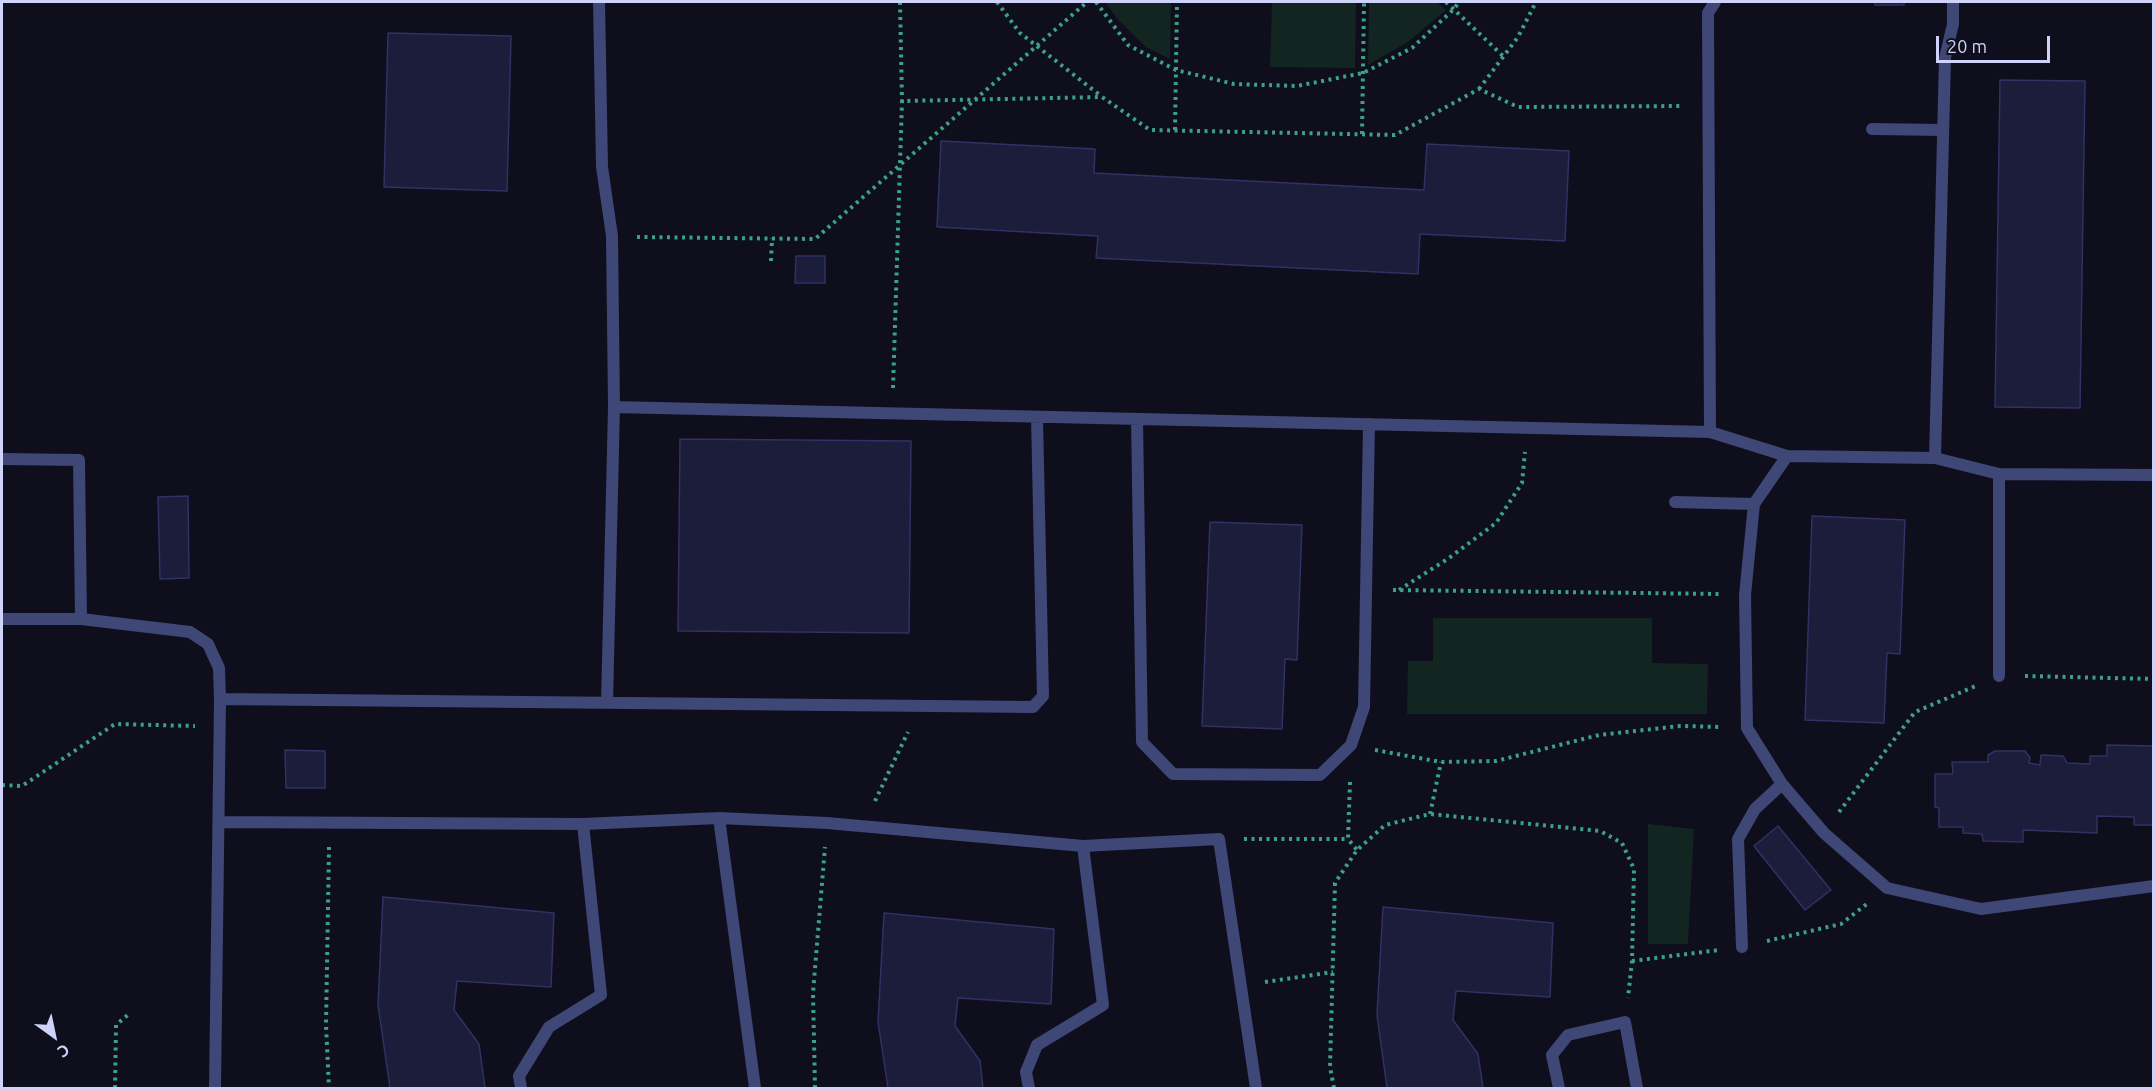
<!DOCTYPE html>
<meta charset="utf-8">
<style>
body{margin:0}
#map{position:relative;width:2155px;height:1090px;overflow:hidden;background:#0e0e1c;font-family:Ubuntu,sans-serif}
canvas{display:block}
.frame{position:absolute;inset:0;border:3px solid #cfd2f9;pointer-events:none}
.north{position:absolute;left:24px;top:1006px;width:60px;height:60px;-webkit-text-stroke:4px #0e0e1c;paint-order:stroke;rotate:147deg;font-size:16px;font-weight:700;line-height:24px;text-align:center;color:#cfd2f9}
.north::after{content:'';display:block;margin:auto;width:21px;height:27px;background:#cfd2f9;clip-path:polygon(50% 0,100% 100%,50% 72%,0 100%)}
.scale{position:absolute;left:1936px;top:36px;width:114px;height:27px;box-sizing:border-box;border:3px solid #cfd2f9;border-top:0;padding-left:8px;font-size:18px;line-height:21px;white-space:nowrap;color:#cfd2f9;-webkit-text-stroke:4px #0e0e1c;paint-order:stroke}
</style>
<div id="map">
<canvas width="2155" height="1090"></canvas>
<div class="frame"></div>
<div class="north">С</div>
<div class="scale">20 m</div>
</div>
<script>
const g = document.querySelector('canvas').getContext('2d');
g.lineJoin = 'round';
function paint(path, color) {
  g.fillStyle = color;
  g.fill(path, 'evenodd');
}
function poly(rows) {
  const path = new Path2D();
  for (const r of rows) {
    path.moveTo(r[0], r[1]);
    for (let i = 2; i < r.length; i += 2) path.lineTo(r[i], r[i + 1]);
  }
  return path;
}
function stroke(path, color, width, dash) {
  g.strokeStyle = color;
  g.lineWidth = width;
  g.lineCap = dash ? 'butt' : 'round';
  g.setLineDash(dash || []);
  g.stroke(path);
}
const green = poly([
 [1105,2,1171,2,1170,59,1146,47,1119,21],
 [1272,2,1356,2,1355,68,1270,67],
 [1369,2,1437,2,1446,10,1408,42,1368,65],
 [1433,618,1652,618,1652,663,1708,664,1707,714,1407,714,1408,661,1433,661],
 [1648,824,1694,829,1688,944,1648,944]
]);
const building = poly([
 [1875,2,1904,2,1904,5,1875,5,1875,2],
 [388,33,511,36,507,191,384,187,388,33],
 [2000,80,2085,81,2080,408,1995,407,2000,80],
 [941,141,1095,149,1094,173,1424,190,1427,144,1569,151,1565,241,1420,234,1418,274,1096,258,1098,236,937,227,941,141],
 [796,256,825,256,825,283,795,283,796,256],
 [680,439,911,441,909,633,678,631,680,439],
 [188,496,189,578,160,579,158,497,188,496],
 [1812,516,1905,520,1900,654,1887,653,1884,723,1805,720,1812,516],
 [1210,522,1302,525,1297,660,1285,659,1282,729,1202,726,1210,522],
 [2107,745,2154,746,2154,825,2134,825,2134,817,2097,816,2097,833,2023,830,2023,842,1983,841,1982,834,1963,833,1963,827,1939,827,1939,808,1935,807,1935,774,1953,774,1952,762,1988,762,1988,755,1995,751,2025,751,2030,758,2029,763,2040,765,2041,755,2063,756,2067,763,2090,764,2090,756,2107,756,2107,745],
 [285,750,325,751,325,788,286,788,285,750],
 [1778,826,1831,890,1805,910,1754,846,1778,826],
 [383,897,554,913,551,987,457,981,454,1010,479,1044,485,1088,390,1088,378,1005,383,897],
 [1383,907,1553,923,1550,997,1456,991,1453,1020,1478,1054,1483,1088,1387,1088,1377,1015,1383,907],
 [884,913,1054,929,1051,1004,958,998,955,1026,980,1061,983,1088,888,1088,878,1022,884,913]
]);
const path = poly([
 [900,2,902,101],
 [997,2,1020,33,1101,96],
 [1096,2,1128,45,1176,70,1234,84,1297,86,1363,73,1412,48,1454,9,1459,2],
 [1446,2,1503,56],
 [1479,89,1518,37,1536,2],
 [1175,130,1177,2],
 [1362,134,1364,2],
 [637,237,815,239,1087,2],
 [771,261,772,238],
 [893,388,902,101,1102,97,1150,130,1395,135,1479,89,1518,107,1683,106],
 [1393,590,1721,594],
 [1399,590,1449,558,1496,523,1522,483,1525,452],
 [2025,676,2154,679],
 [1375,750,1441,762,1496,761,1599,735,1680,726,1722,727],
 [1350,782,1348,839,1357,850],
 [2,785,22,786,115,724,195,726],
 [875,801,908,732],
 [1839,812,1915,712,1978,685],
 [1430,814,1441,762],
 [1244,839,1348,839],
 [329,847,326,1025,329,1088],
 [1767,941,1841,924,1868,903],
 [1632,961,1719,950],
 [1265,982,1333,972],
 [115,1088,116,1025,130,1013],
 [815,1088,813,993,825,847],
 [1334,1088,1330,1067,1335,883,1357,850,1385,825,1430,814,1600,831,1622,843,1634,869,1632,961,1628,998]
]);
const lane = poly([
 [599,2,602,167,612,236,614,407,607,703],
 [1872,129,1943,130],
 [614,407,1710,432,1787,456,1935,458,1999,474,2154,475],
 [1137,419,1142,742,1173,774,1320,775,1351,745,1364,707,1369,424],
 [1710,432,1708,13,1715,2],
 [1787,456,1754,504,1745,595,1747,728,1782,784,1824,833,1887,888,1981,909,2154,886],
 [1935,458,1945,58,1953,24,1953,2],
 [2,459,79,460,81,619],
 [1999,474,1999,676],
 [1675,502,1754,504],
 [2,619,81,619,190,632,208,644,219,668,220,699,215,1088],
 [220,699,1033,707,1043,696,1037,417],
 [719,818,755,1088],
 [219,822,583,824,719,818,827,823,1083,846,1219,839,1256,1088],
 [1742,947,1738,839,1755,809,1782,784],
 [521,1088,519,1076,549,1027,601,995,583,824],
 [1029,1088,1026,1072,1037,1045,1103,1005,1083,846],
 [1559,1088,1552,1055,1568,1035,1625,1022,1637,1088]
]);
paint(green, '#122521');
paint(building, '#1c1c3b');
stroke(building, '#313164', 1.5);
stroke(path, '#3ba187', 4, [3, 4.5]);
stroke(lane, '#3e4776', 12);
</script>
